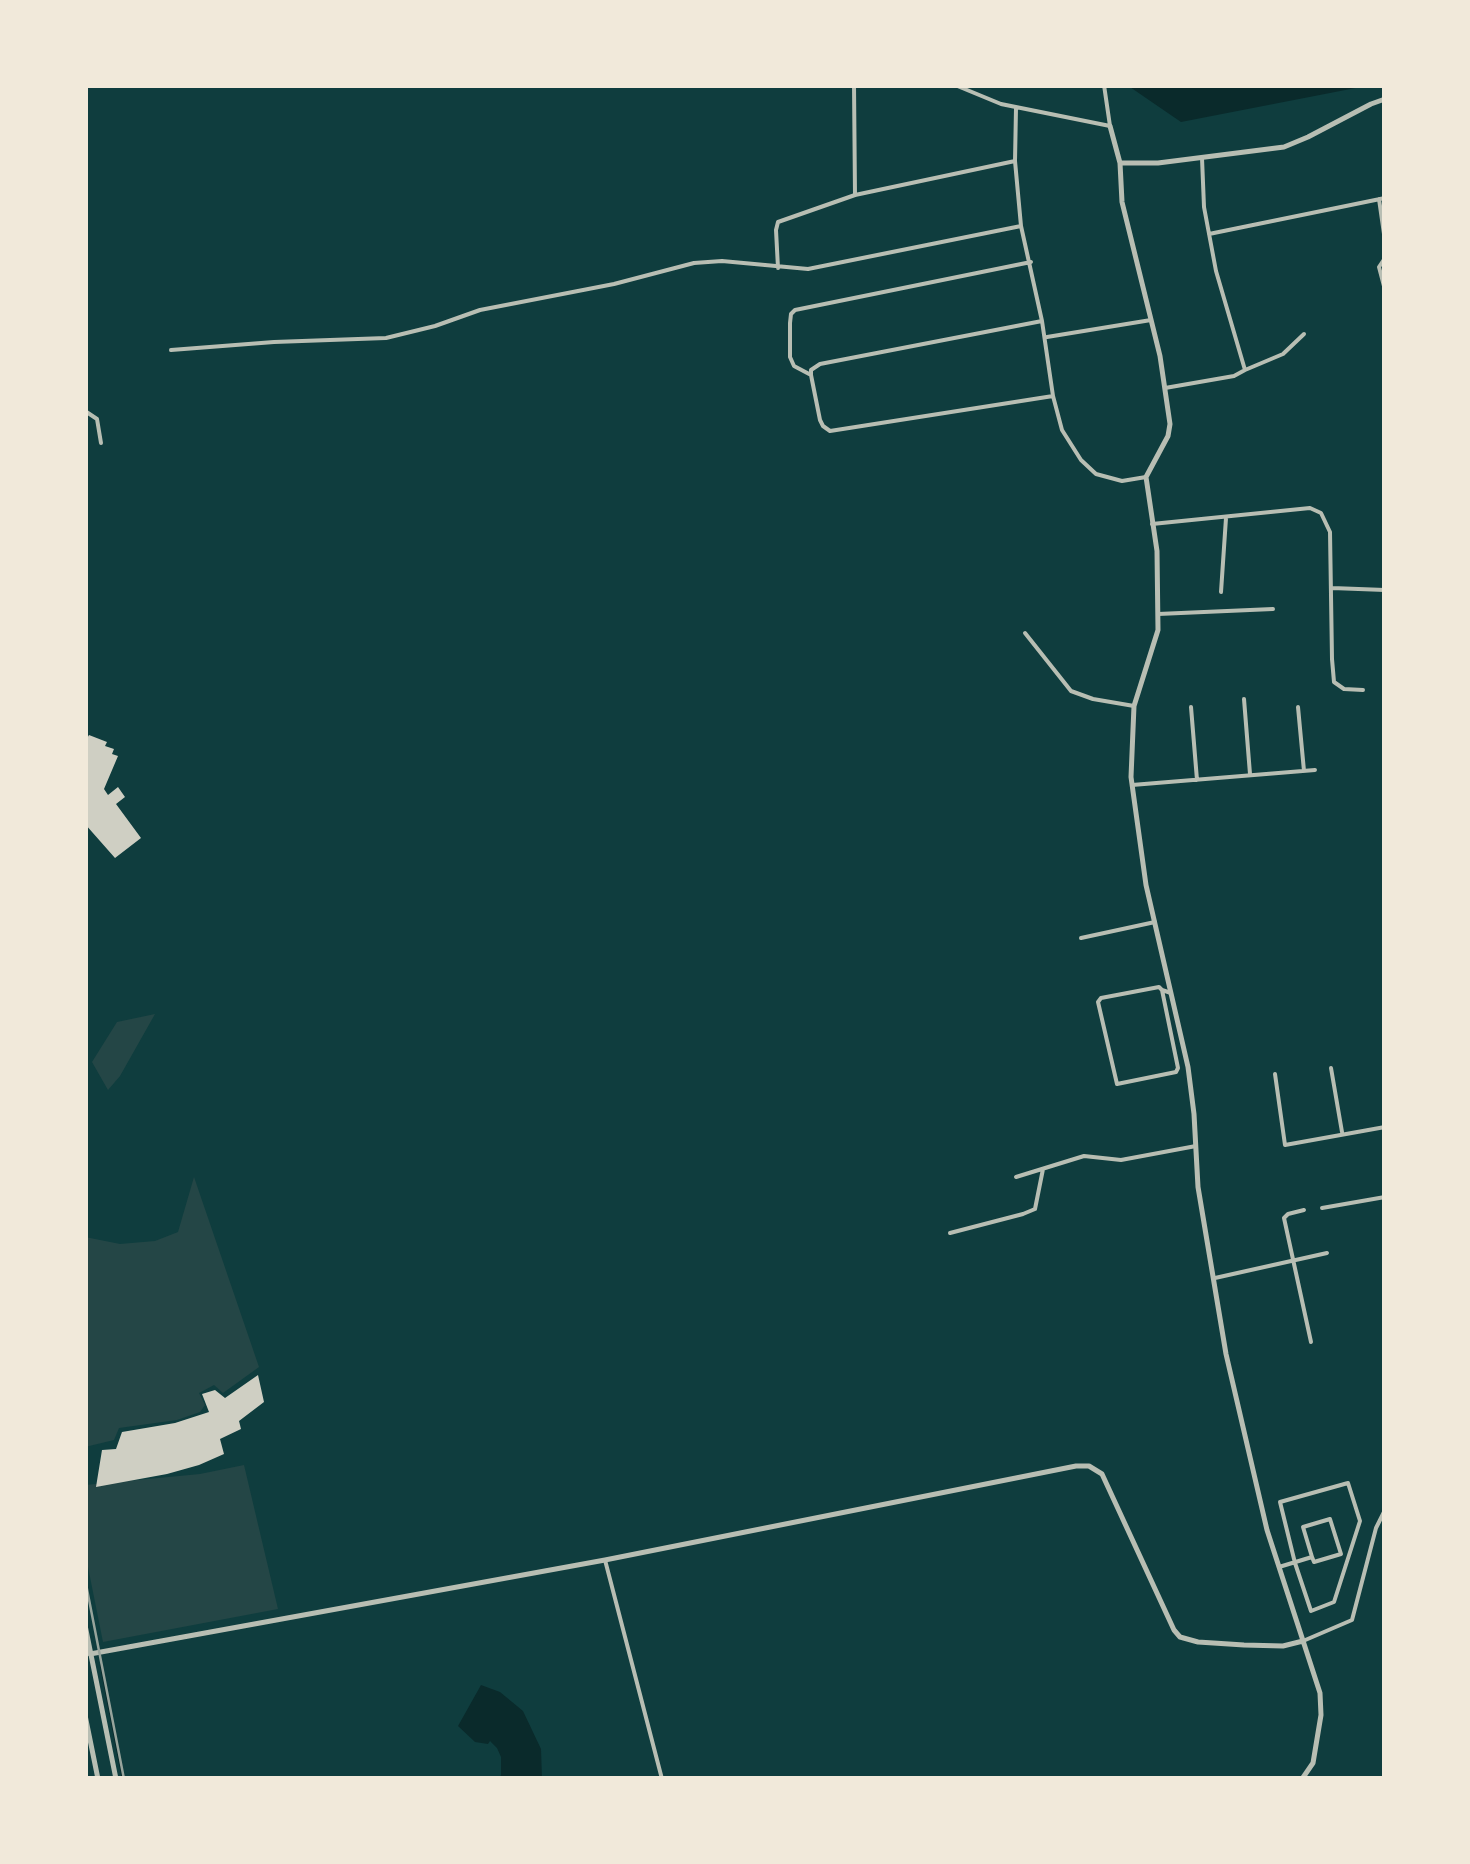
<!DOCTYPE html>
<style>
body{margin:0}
#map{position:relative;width:1470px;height:1864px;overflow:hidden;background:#0f3d3e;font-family:Poppins,sans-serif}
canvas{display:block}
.frame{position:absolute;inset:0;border:88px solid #f1e9da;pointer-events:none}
</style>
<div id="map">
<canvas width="1470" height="1864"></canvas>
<div class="frame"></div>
</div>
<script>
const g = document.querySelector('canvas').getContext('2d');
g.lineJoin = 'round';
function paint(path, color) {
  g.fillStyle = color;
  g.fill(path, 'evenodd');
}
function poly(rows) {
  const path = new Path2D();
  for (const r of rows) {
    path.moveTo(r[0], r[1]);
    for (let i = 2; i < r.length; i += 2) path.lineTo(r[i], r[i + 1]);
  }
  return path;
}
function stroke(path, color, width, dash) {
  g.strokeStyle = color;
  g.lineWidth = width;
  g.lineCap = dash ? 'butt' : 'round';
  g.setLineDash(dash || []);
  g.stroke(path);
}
const green = poly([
 [155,1014,120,1076,108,1090,92,1062,117,1022],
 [194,1177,259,1367,223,1393,214,1385,199,1393,205,1405,200,1412,177,1420,119,1428,114,1440,85,1447,85,1237,120,1244,155,1241,178,1232],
 [244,1465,278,1609,103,1642,85,1552,85,1485,200,1474]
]);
const water = poly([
 [1127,85,1371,85,1181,122],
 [481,1685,500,1692,523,1711,541,1749,542,1779,499,1779,501,1775,501,1757,497,1748,490,1741,488,1744,475,1742,458,1726]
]);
const stream = poly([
 [101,1665,123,1779]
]);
const building = poly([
 [89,735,107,742,105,746,114,749,112,754,118,756,104,789,108,795,118,787,125,797,116,804,141,838,115,858,85,824,85,742],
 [258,1375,264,1402,239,1421,241,1429,220,1439,224,1454,199,1465,167,1474,96,1487,102,1450,116,1449,122,1432,175,1423,209,1412,202,1394,215,1390,225,1398]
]);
const minor = poly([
 [955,85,1001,104,1110,126,1104,85],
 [1016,108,1015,161,1021,226,1042,321,1053,396,1062,430,1081,460,1096,474,1122,481,1146,477],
 [855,195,1015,161],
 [1379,199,1385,241],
 [1209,234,1385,198],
 [1385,258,1379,267,1385,290],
 [778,268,776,230,778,222,855,195,854,85],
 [1042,321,820,364,811,370,811,375,820,420,823,426,830,431,1053,396],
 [1047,337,1151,320],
 [171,350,274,342,386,338,435,326,480,310,614,284,694,263,722,261,808,269,1021,226],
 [1245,370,1283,354,1304,334],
 [811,375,794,366,790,357,790,323,791,314,795,310,1031,262],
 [1165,388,1234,376,1245,370,1216,271,1204,207,1202,158],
 [85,411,97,419,101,443],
 [1152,524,1310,508,1321,513,1330,532,1332,659,1334,682,1344,689,1363,690],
 [1332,588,1385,590],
 [1221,592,1226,518],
 [1158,614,1273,609],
 [1025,633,1071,691,1093,699,1134,706],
 [1244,699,1250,774],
 [1191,707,1197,780],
 [1298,707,1304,771],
 [1132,785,1315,770],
 [1081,938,1155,922],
 [1162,990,1159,987,1101,998,1098,1002,1117,1084,1176,1072,1178,1068,1162,990,1171,993],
 [1331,1068,1342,1132],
 [1275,1074,1285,1145,1385,1127],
 [1016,1177,1084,1156,1121,1160,1196,1146],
 [1322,1208,1385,1197],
 [1304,1210,1288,1214,1284,1218,1311,1342],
 [950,1233,1023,1214,1035,1209,1043,1169],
 [1215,1278,1327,1253],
 [1348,1483,1360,1521,1334,1602,1311,1611,1295,1563,1280,1502,1348,1483],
 [605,1560,662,1779],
 [1279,1567,1312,1557,1303,1527,1330,1519,1341,1554,1314,1562,1312,1557],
 [1303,1641,1352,1620,1376,1528,1385,1510]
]);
const tertiary = poly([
 [1110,126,1120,163],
 [85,1625,116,1779],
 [90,1654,605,1560,1076,1466,1089,1466,1102,1474,1174,1630,1180,1637,1198,1642,1244,1645,1283,1646,1303,1641],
 [85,1715,98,1779],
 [1302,1779,1313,1763,1321,1715,1320,1693,1267,1530,1226,1354,1198,1187,1194,1114,1188,1067,1146,885,1131,777,1134,706,1158,630,1157,551,1146,477,1168,436,1170,424,1160,356,1122,202,1120,163,1158,163,1284,147,1308,137,1371,104,1385,99]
]);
const rail = poly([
 [85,1579,124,1779]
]);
paint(green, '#244646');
paint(water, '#0a2a2b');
stroke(stream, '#0a2a2b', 2.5);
paint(building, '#cfcfc3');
stroke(minor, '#b8beb3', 4);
stroke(tertiary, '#b8beb3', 5);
stroke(rail, '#97a49c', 2.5);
</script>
